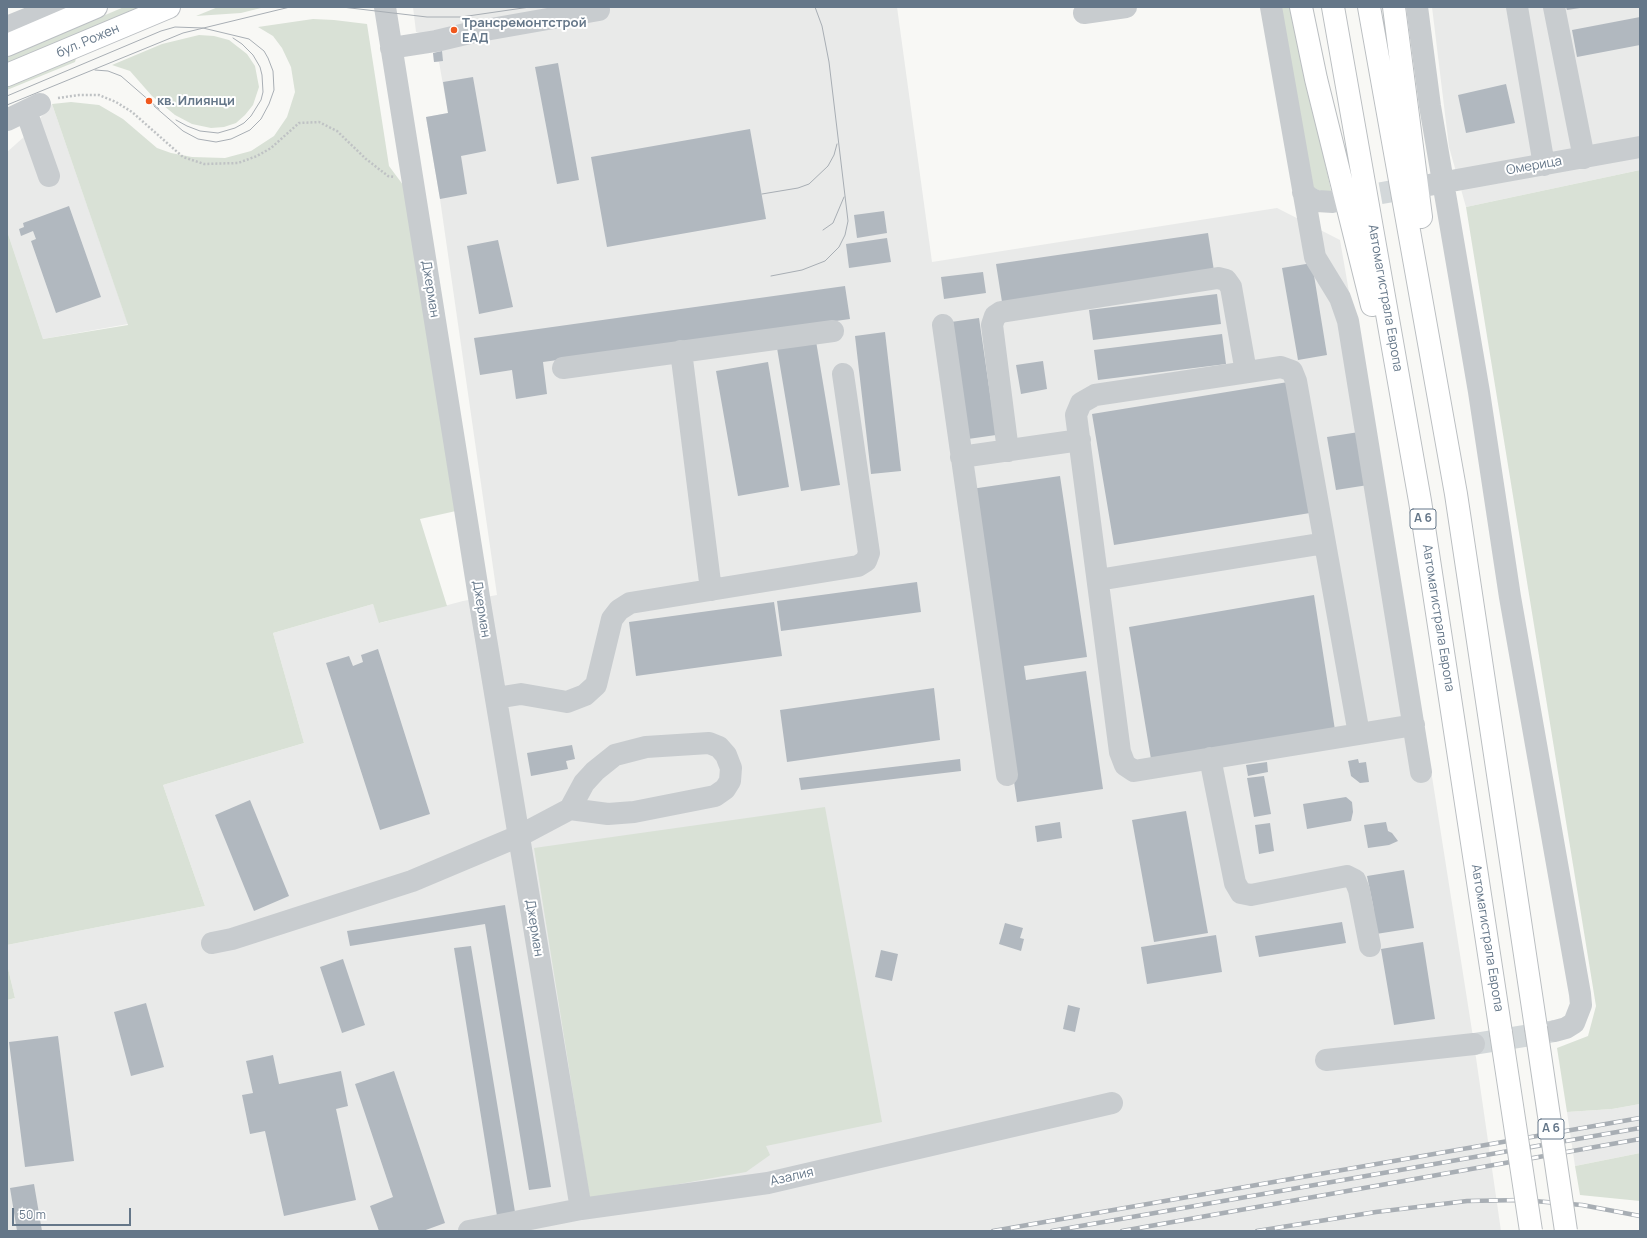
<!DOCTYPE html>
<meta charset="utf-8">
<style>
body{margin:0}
#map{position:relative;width:1647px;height:1238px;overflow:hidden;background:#f8f8f5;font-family:Manrope,sans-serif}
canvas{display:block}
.frame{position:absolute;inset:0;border:8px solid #657789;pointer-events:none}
.scale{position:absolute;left:12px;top:1208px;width:119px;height:18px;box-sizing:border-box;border:2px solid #657789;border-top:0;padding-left:5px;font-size:12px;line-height:14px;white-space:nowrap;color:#657789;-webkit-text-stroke:3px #fff;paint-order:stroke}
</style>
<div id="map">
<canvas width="1647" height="1238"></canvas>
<div class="frame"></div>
<div class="scale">50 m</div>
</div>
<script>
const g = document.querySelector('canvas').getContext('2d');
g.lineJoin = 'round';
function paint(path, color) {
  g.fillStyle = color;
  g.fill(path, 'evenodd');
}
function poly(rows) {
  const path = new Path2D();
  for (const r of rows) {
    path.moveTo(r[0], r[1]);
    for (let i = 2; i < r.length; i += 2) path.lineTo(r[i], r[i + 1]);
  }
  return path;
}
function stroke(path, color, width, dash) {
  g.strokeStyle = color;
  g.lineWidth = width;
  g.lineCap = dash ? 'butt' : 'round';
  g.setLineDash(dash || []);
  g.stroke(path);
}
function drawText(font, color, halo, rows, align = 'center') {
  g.font = font + ' Manrope,sans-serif';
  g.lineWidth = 4;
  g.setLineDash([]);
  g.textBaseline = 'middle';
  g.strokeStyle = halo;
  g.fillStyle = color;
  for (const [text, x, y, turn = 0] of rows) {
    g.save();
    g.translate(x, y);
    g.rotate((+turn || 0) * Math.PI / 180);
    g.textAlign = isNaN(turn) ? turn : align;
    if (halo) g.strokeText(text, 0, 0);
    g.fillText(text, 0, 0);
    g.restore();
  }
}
const built = poly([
 [413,7,897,7,932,262,1277,208,1340,240,1422,713,1473,1037,1501,1231,7,1231,7,1000,15,998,7,964,7,945,205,906,163,785,304,743,273,633,373,604,380,623,463,601,497,595,440,199,426,117,448,113,439,62,434,62,433,53,437,52,435,37,416,32],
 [1432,7,1640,7,1640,170,1466,207,1449,147],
 [52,104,128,324,43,339,7,231,7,152,25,136],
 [1640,1104,1640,1153,1575,1166,1567,1112,1612,1109]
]);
const green = poly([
 [124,7,144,7,7,66,7,57],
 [218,7,265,7,241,13,196,16],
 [1277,7,1291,7,1332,195,1313,188],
 [313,19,334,20,367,24,389,166,406,189,456,511,420,519,447,606,379,623,373,604,273,633,304,743,163,785,205,906,7,945,7,231,43,339,128,325,52,104,71,102,99,105,123,119,157,148,171,153,192,157,225,158,251,151,274,136,287,117,295,92,291,67,282,48,273,36,258,27],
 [199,35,214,36,229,40,247,54,255,66,259,87,253,105,245,115,236,123,224,127,211,128,192,124,175,115,152,96,130,71,112,65,162,44],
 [77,55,75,62,7,90,7,84],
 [1640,170,1640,1104,1612,1109,1567,1112,1557,1048,1588,1036,1596,1006,1466,207],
 [825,807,882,1122,766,1146,770,1155,746,1172,590,1200,534,848],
 [7,964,15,998,7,1000],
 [1640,1153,1640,1201,1580,1195,1575,1166]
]);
const building = poly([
 [1566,7,1580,7,1580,8,1567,10],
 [1640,17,1640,45,1577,57,1572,30],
 [442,51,443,61,434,62,433,53],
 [558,63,579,180,557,184,535,67],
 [473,77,486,151,461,156,467,194,440,199,426,117,448,113,443,82],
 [1506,84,1515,123,1466,133,1458,95],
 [750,129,766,219,607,247,591,157],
 [69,206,101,297,56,313,31,241,36,239,33,231,21,236,19,229,24,227,23,223],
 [884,211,887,233,857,238,854,215],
 [1208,233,1214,271,1002,302,996,264],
 [887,238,891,262,849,268,846,244],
 [498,240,513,307,479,314,467,246],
 [1312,263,1327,355,1298,360,1282,268],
 [983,272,986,293,944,299,941,277],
 [845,286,850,319,543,362,547,394,516,399,512,370,480,375,474,338],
 [1217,294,1221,324,1093,340,1089,310],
 [979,318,996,435,968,439,951,322],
 [885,332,901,471,871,474,855,336],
 [1222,334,1226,364,1098,380,1094,350],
 [816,341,840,485,801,491,777,348],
 [1043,361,1047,389,1021,394,1016,365],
 [768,362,789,487,738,496,716,371],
 [1288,382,1310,513,1114,545,1092,414],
 [1359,432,1368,485,1336,490,1327,437],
 [1060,476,1087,657,1024,666,1026,680,1086,671,1103,789,1017,802,971,489],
 [917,582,921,612,781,631,777,601],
 [1314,595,1335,730,1151,759,1129,627],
 [774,602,782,656,636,676,629,622],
 [378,649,430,814,380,830,326,663,349,656,353,666,363,662,361,655],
 [934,688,940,740,787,762,780,710],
 [572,745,575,759,566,761,568,769,531,776,527,753],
 [960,759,961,771,801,790,799,778],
 [1358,759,1359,763,1366,762,1369,782,1360,783,1351,776,1348,761],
 [1267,762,1268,772,1248,776,1246,765],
 [1264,776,1271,814,1254,817,1247,778],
 [1346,797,1352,802,1353,812,1351,821,1307,829,1303,804],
 [250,800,289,896,254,911,215,815],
 [1186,811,1208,933,1154,942,1132,820],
 [1060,822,1062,838,1037,842,1035,826],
 [1386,822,1388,831,1392,833,1398,841,1389,845,1368,848,1364,825],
 [1270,823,1274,851,1259,854,1255,825],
 [1404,870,1414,928,1376,934,1373,905,1367,876],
 [505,905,551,1187,529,1190,485,924,350,946,347,931],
 [1342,922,1346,943,1259,957,1255,936],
 [1005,923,1023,928,1020,938,1024,939,1021,951,999,944],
 [1216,935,1222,972,1147,984,1141,947],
 [1423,942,1435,1019,1394,1025,1381,949],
 [471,946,515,1212,497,1216,454,948],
 [881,950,898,954,892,981,875,977],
 [343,959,365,1025,342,1033,320,967],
 [146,1003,164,1067,131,1076,114,1012],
 [1068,1005,1080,1008,1075,1032,1063,1029],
 [58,1036,74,1161,25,1167,9,1042],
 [273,1055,279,1084,341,1071,348,1106,336,1109,356,1200,284,1216,265,1131,250,1134,242,1095,253,1093,246,1061],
 [394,1071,445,1223,423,1231,379,1231,370,1206,393,1197,355,1084],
 [34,1184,42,1231,17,1231,10,1188]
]);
const minorTunnel = poly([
 [1348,199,1421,186],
 [1474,1044,1555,1031]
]);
const path = poly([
 [58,98,79,95,99,95,116,102,132,112,183,157,204,164,238,163,257,156,271,148,299,123,319,122,337,131,366,159,388,176,394,177]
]);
const minor = poly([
 [385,7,479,597,581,1209],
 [1271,7,1315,257,1340,298,1348,321,1421,772],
 [1417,7,1430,106,1479,392,1510,597,1580,994,1581,1005,1574,1023,1566,1028,1555,1031],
 [1517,7,1544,165],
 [1554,7,1584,158],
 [1084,13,1126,7],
 [7,27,56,7],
 [391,48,436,41,474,32,599,10],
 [26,111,49,176],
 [7,120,40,104],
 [1429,185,1640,147],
 [1303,192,1310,198,1317,201,1333,202],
 [943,325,1007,775],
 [681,351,711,590],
 [563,368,833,331],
 [1008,451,992,325,995,316,1001,312,1218,278,1226,280,1231,287,1246,372],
 [961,457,1080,440],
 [1098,580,1325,543],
 [496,698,521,694,567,702,585,695,596,685,612,619,619,610,630,603,858,566,866,561,869,553,843,374],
 [1359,734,1296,381,1292,371,1281,367,1095,395,1081,403,1076,415,1120,752,1125,765,1134,771,1414,725],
 [1210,758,1235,883,1241,893,1251,895,1347,876,1355,880,1359,890,1370,946],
 [212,943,232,939,412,881,519,836,570,809,584,783,595,771,615,755,646,747,709,743,719,747,726,755,731,768,730,781,725,789,715,796,634,812,608,814,570,809],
 [1326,1060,1474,1044],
 [469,1231,581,1209,768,1183,1112,1103]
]);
const major = poly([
 [7,45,96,7],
 [7,75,169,7]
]);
const highway = poly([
 [1301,7,1316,79,1372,305],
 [1333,7,1420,501,1501,1033],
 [1369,7,1456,494,1536,1028],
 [1394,7,1421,217]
]);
const tram = poly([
 [342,7,427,17,461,17,530,7],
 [95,70,108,71,121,76,159,109],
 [7,96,161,31,175,27,203,28,249,39,264,51,268,58,273,71,274,90,269,104,261,119,250,130,231,139,216,142,198,139,183,131,154,106],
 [7,105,183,33,290,7],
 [176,120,187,126,200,131,218,133,235,128,244,123,251,116,261,100,263,92,262,75,260,67,253,55,242,44,233,38],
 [762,194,798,188,809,184,828,166,834,155,837,144],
 [823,230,833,223,844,197],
 [771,276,802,270,825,261,839,247,845,235,848,221,829,62,822,26,815,7]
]);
const rail = poly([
 [993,1231,1640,1118],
 [1052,1231,1640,1128],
 [1122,1231,1640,1139],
 [1257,1231,1376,1212,1467,1201,1522,1200,1582,1205,1640,1216]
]);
const highwayBridge = poly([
 [1536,1028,1566,1231],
 [1501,1033,1531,1231]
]);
const markers = [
 [454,30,4,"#f0581d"],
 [149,101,4,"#f0581d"]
];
const shields = [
 [1423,519,26],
 [1551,1129,26]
];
const shieldNames = [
 ["A 6",1423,519],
 ["A 6",1551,1129]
];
const poiNames = [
 ["Трансремонтстрой",462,23],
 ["ЕАД",462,38],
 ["кв. Илиянци",157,101]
];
const streetNames = [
 ["бул. Рожен",88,41,-23],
 ["Омерица",1534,166,-10],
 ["Джерман",430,289,81],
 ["Автомагистрала Европа",1385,298,80],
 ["Джерман",481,609,81],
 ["Автомагистрала Европа",1438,618,81],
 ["Джерман",534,928,81],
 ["Автомагистрала Европа",1487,938,81],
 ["Азалия",792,1177,-13]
];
paint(built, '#e9eae9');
paint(green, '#d9e1d6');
paint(building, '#b1b8bf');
stroke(minorTunnel, '#d3d8da', 22, [22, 11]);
stroke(major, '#bbbfc3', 24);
stroke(highway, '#babec1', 24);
stroke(path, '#bfc2c4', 2.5, [2, 2]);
stroke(minor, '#c8cccf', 22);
stroke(major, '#fff', 22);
stroke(highway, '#fff', 22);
stroke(tram, '#a8aeb4', 1);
stroke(rail, '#a8aeb4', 4.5);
stroke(rail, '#fff', 3, [9]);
stroke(highwayBridge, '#babec1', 24, []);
stroke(highwayBridge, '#fff', 22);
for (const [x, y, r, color] of markers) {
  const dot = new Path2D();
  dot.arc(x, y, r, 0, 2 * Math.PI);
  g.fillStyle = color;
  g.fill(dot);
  stroke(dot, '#fff', 1.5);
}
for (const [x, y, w] of shields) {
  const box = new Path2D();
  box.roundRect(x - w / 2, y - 10, w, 20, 3);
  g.fillStyle = '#fff';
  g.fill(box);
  stroke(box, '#657789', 1);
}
drawText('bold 12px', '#657789', null, shieldNames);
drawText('bold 13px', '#657789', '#fff', poiNames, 'left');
drawText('13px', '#657789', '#fff', streetNames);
</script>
